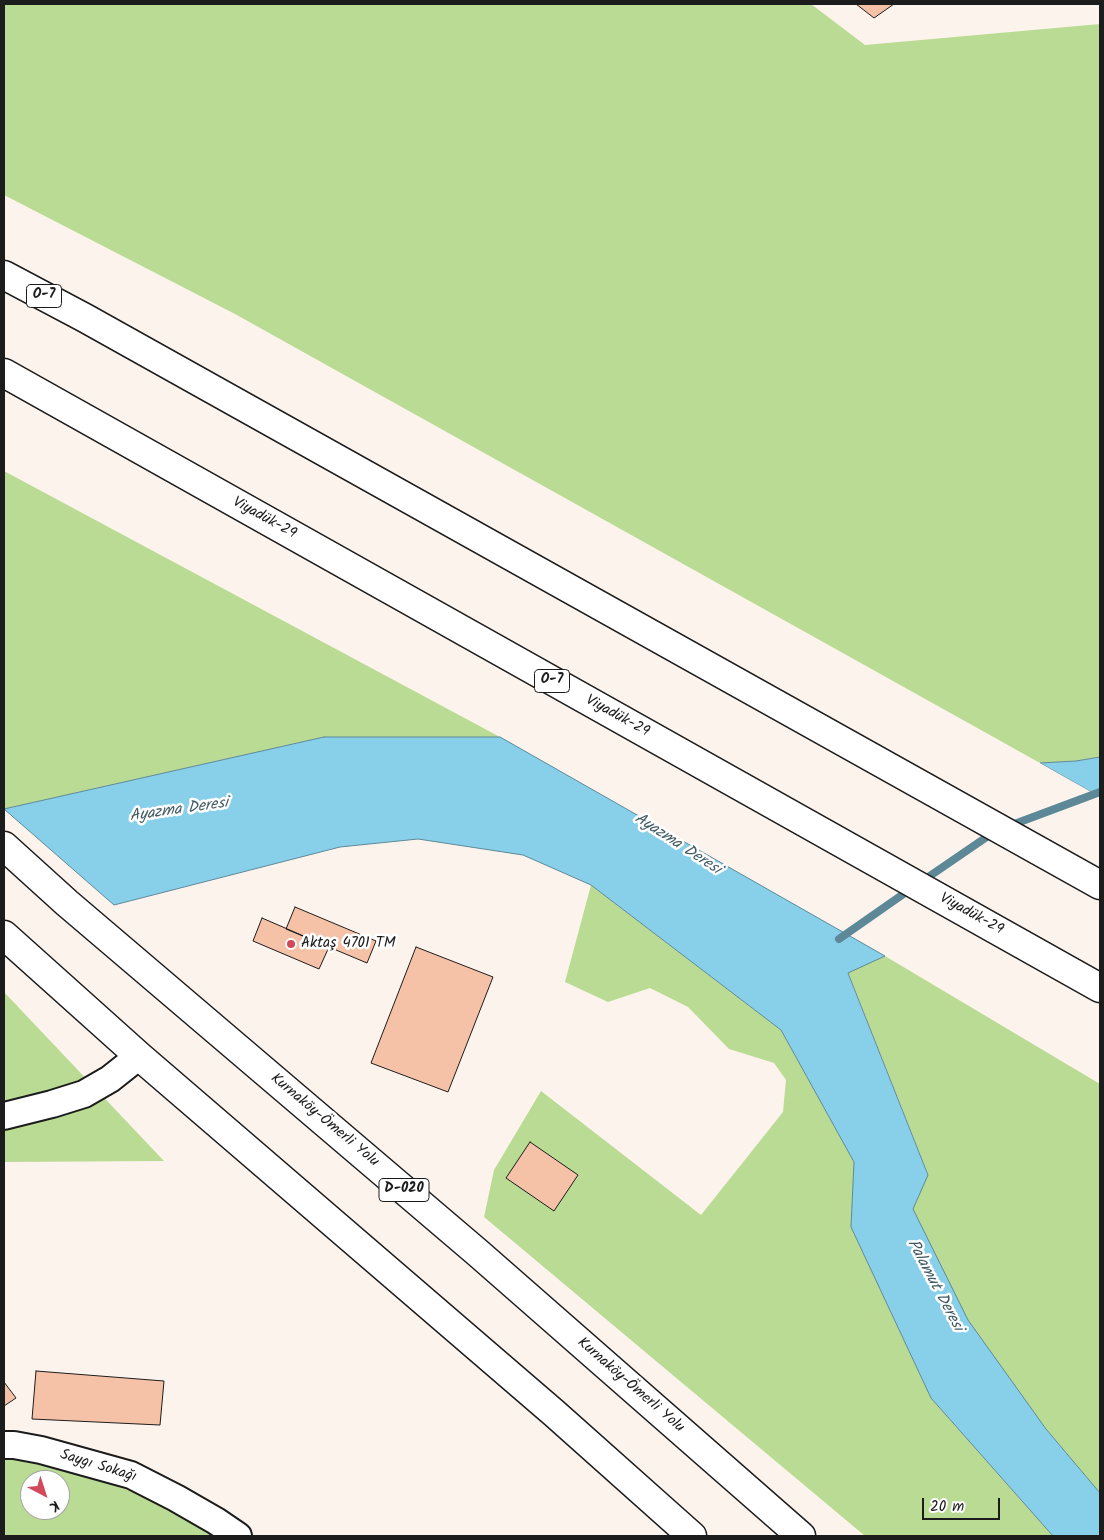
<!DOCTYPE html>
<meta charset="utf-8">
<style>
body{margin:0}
#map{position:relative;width:1104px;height:1540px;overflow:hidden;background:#fdf3ed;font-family:Kalam,sans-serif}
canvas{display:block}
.frame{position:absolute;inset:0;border:5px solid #1c1c1c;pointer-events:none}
.north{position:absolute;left:20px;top:1470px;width:50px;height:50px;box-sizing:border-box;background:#fff;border:1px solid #a4a4a4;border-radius:50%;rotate:140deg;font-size:14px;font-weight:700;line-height:20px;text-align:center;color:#1c1c1c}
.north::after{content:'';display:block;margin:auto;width:18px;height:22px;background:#d1495b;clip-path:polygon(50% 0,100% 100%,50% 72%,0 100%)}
.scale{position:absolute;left:922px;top:1498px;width:78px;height:22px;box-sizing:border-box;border:2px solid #1c1c1c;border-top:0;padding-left:6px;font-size:15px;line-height:18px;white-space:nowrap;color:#1c1c1c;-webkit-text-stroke:4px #fff;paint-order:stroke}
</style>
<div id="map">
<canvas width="1104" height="1540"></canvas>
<div class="frame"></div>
<div class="north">K</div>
<div class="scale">20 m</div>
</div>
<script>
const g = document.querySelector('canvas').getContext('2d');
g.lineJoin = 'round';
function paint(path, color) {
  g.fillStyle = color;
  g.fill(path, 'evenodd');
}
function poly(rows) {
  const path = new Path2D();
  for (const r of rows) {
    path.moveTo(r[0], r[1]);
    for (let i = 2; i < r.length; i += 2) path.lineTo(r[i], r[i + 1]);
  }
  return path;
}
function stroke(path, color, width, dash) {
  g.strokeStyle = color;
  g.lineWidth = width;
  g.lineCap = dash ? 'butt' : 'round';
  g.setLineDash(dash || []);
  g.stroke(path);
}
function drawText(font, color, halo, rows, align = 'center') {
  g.font = font + ' Kalam,sans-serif';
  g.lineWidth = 5;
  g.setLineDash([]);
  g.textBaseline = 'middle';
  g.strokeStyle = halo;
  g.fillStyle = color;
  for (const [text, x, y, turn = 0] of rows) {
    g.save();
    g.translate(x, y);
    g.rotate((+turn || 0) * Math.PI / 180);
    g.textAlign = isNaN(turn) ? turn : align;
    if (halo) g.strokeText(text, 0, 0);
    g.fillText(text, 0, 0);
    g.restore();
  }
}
const green = poly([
 [4,4,811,4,865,45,1100,24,1100,757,1076,761,1040,763,235,314,4,195],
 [4,471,500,737,324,737,4,809],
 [591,885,781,1030,854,1162,851,1227,931,1398,1053,1536,865,1536,484,1217,494,1170,541,1091,701,1215,783,1112,786,1080,774,1063,729,1049,688,1007,650,988,608,1002,565,982],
 [885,956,1100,1084,1100,1493,1046,1429,967,1320,913,1209,928,1174,848,972],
 [4,992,164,1161,4,1162],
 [36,1458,144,1496,213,1536,4,1536,4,1460],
 [30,1480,60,1480,60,1510,30,1510]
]);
const water = poly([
 [324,737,500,737,885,956,848,973,928,1175,913,1209,968,1320,1046,1429,1100,1493,1100,1536,1053,1536,931,1398,851,1227,854,1162,781,1030,591,885,523,855,418,839,340,847,114,905,4,809,324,737],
 [1100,757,1100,797,1040,763,1076,761,1100,757]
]);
const pier = poly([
 [1038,762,1100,797,1100,799,1039,765]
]);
const stream = poly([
 [1009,826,1100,792],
 [921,882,994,832],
 [839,939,912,888]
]);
const building = poly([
 [856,4,894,4,874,18,856,4],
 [295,907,376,941,367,963,286,929,295,907],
 [262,918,329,947,319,969,253,941,262,918],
 [416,947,493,977,448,1092,371,1063,416,947],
 [530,1142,578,1175,554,1211,506,1178,530,1142],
 [36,1371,164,1381,160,1425,32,1419,36,1371],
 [4,1382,16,1398,4,1406,4,1382]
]);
const street = poly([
 [4,1116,52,1104,84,1094,110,1079,139,1056],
 [4,1445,14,1445,41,1450,131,1475,176,1498,216,1521,238,1536]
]);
const highway = poly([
 [4,275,85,318,1100,885],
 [4,373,1100,988],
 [4,846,67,903,478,1253,801,1536],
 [4,935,139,1056,554,1413,692,1536]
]);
const markers = [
 [291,944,5,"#d1495b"]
];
const shields = [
 [44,296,35],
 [552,681,35],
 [404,1190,50]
];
const shieldNames = [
 ["O-7",44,296],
 ["O-7",552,681],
 ["D-020",404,1190]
];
const streetNames = [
 ["Viyadük-29",264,519,29],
 ["Viyadük-29",617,717,29],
 ["Viyadük-29",971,915,29],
 ["Kurnaköy-Ömerli Yolu",324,1121,40],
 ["Kurnaköy-Ömerli Yolu",630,1386,41],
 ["Saygı Sokağı",98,1467,17]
];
const poiNames = [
 ["Aktaş 4701 TM",301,944]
];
const waterNames = [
 ["Ayazma Deresi",179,811,-8],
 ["Ayazma Deresi",677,845,33],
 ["Palamut Deresi",934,1286,62]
];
paint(green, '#badb94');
paint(water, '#88d0e9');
stroke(water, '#5d8897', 1);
paint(pier, '#fdf3ed');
stroke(stream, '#5d8897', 8);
paint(building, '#f6c2a7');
stroke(building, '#1c1c1c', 1);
stroke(street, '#1c1c1c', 30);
stroke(highway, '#1c1c1c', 31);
stroke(street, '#fff', 26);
stroke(highway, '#fff', 28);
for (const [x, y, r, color] of markers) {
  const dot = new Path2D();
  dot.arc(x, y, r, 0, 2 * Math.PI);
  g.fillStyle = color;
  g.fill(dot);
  stroke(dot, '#fff', 2);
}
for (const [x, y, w] of shields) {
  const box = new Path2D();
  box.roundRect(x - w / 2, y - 11.5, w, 23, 4);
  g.fillStyle = '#fff';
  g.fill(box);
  stroke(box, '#1c1c1c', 1);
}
drawText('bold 14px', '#1c1c1c', null, shieldNames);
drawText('15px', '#1c1c1c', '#fff', streetNames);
drawText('15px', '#1c1c1c', '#fff', poiNames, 'left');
drawText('italic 16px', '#425b64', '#fff', waterNames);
</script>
